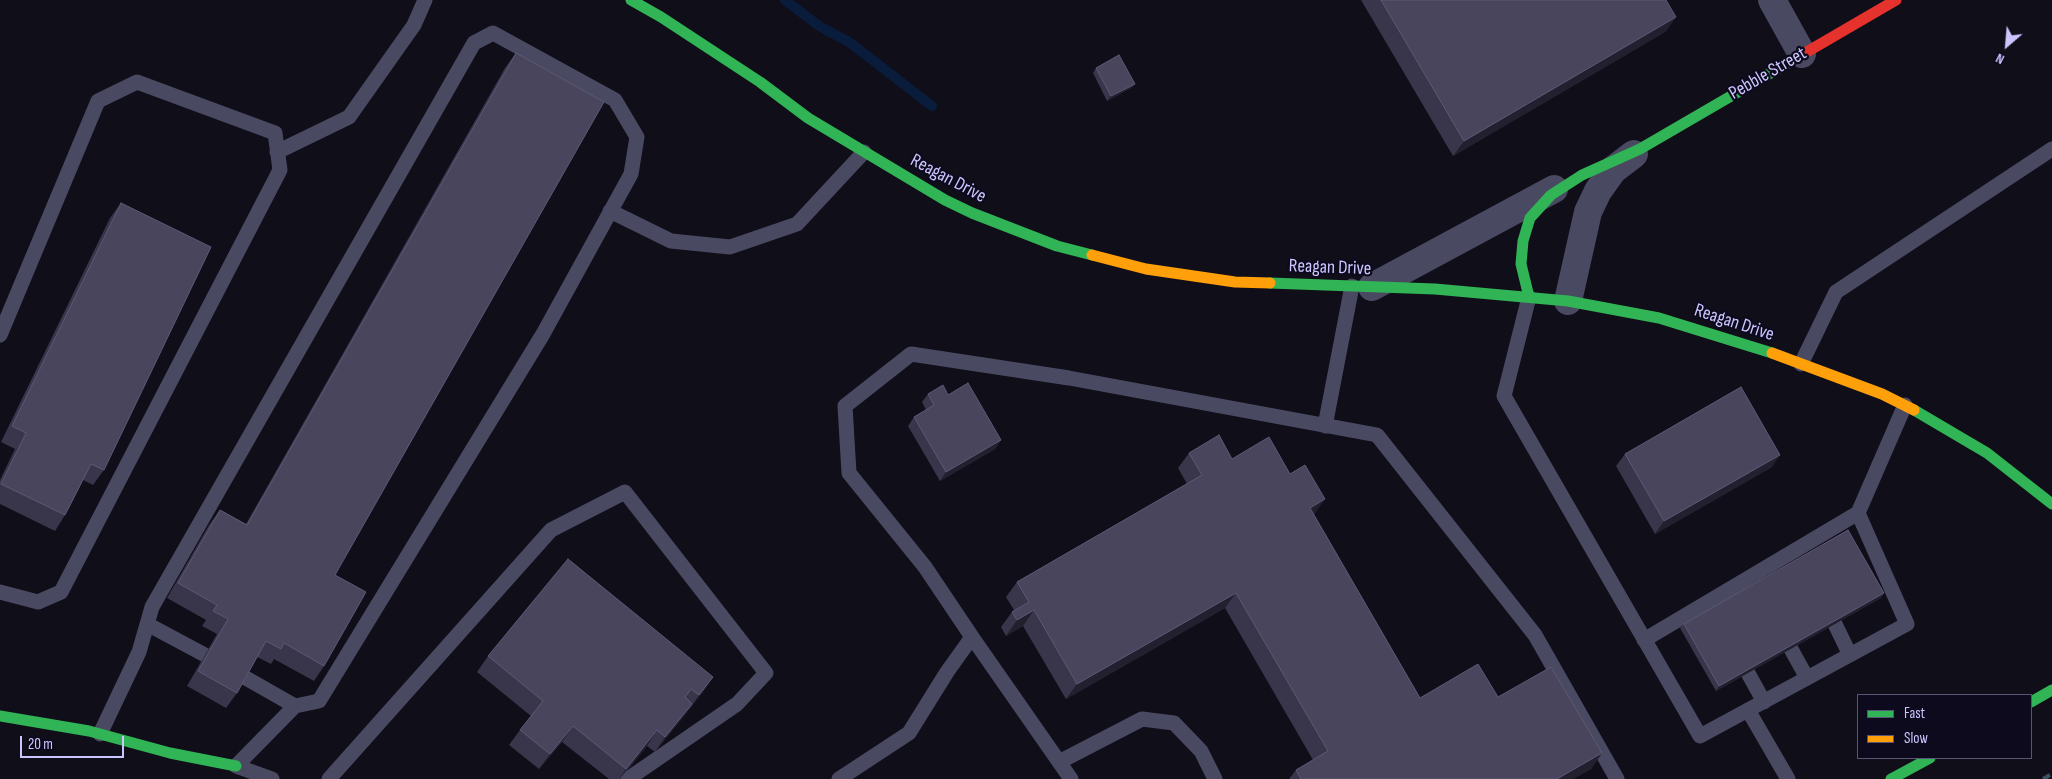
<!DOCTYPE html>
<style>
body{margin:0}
#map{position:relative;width:2052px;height:779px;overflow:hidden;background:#100e19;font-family:"Sofia Sans Condensed",sans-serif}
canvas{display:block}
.legend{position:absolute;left:1857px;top:694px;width:175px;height:65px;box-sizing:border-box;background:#0d0a1d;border:1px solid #595577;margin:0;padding:6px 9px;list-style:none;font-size:15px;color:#cbc6ff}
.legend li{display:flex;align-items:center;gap:10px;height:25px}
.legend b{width:25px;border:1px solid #595577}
.north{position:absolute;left:1982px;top:20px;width:50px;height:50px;-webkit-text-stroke:4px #0d0a1d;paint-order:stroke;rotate:207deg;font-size:14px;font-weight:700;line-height:20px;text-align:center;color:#cbc6ff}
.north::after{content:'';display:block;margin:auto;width:18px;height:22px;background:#cbc6ff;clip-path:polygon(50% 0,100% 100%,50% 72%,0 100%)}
.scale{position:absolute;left:20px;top:736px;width:104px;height:22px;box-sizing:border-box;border:2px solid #cbc6ff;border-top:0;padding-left:6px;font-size:15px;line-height:18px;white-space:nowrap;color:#cbc6ff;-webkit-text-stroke:4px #0d0a1d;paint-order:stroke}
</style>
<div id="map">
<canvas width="2052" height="779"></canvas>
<ul class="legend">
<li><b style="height:6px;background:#30b455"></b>Fast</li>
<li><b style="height:6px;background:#ff9f0a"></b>Slow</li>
</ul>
<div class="north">N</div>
<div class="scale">20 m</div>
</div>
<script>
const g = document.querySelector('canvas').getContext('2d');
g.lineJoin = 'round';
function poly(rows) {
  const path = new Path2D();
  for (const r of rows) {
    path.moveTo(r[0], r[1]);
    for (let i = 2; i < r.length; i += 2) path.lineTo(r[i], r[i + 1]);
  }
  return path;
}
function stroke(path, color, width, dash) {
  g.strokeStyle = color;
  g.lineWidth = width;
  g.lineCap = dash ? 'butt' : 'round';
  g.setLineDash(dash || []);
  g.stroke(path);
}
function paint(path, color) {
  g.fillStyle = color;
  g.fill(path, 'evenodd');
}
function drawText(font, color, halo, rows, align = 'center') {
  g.font = font + ' "Sofia Sans Condensed",sans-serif';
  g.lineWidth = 4.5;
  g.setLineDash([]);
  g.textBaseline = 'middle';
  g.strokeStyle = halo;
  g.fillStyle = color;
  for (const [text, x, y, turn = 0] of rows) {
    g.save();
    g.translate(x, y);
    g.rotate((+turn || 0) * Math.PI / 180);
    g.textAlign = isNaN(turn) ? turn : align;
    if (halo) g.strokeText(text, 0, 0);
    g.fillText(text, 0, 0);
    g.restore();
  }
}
const stream = poly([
 [785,0,819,26,849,42,932,106]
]);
const lane = poly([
 [277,152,349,117,414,25,425,0],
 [610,211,671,241,730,247,797,224,864,152],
 [1529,297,1504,396,1700,736,1907,624,1858,513,1905,405],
 [0,335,98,101,137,82,275,133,280,170,61,592,38,602,0,592],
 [1801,364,1836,292,2052,149],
 [1325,426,1352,286],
 [147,624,205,655],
 [1835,624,1850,655],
 [972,637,1071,779],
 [1644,640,1858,513],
 [1791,649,1807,678],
 [1748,673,1764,702],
 [244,677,295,706],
 [1748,710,1788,779],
 [100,734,139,652,152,607,474,43,493,33,615,100,637,137,631,174,543,334,319,701,295,706,236,766,272,779],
 [1059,762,1142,719,1174,723,1201,751,1215,779],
 [329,779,551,530,625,492,766,673,737,704,628,779],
 [839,779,909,733,947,672,972,637,925,567,849,473,845,406,911,354,1069,378,1377,435,1535,635,1617,779]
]);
const street = poly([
 [1772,0,1802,54],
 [1372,287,1554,189],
 [1568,301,1588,212,1598,191,1613,170,1634,154]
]);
const fast = poly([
 [631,0,661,17,760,82,808,118,945,200,972,213,1057,246,1092,255],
 [1270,283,1435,289,1568,301,1659,318,1772,353],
 [1529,297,1521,264,1523,241,1530,218,1551,195,1582,175,1640,149,1793,60],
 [1914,410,1987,453,2052,504],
 [2031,702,2052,690],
 [0,716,89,731,170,753,236,766],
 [1891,779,1930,758]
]);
const slow = poly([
 [1092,255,1146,269,1235,282,1270,283],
 [1772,353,1882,394,1914,410]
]);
const jam = poly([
 [1793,60,1896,0]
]);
const rail = poly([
 [2043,779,2052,774]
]);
const wall = poly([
 [1361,0,1666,0,1676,17,1665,32,1453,156],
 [516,53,335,575,324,666,314,681,274,659,271,664,257,657,237,693,226,708,187,686,217,634,202,626,206,620,167,598,209,525,220,510,246,524,505,68],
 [1096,68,1135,84,1131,88,1107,101,1093,73],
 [121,203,104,470,93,485,83,480,65,515,55,531,0,504,0,480,15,449,1,442,110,218],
 [928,394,948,395,1001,440,995,449,940,481,908,426,914,417,926,410,922,402],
 [1189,453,1232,459,1314,515,1420,698,1498,697,1602,753,1591,769,1573,779,1289,779,1296,770,1313,760,1225,608,1066,699,1023,626,1006,636,1001,627,1012,612,1014,610,1006,597,1017,582,1187,484,1178,468],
 [1625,454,1772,467,1655,534,1616,466],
 [1884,593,1881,598,1716,691,1680,628,1684,624],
 [488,656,713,677,702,693,655,752,647,746,620,779,609,779,562,742,539,769,509,745,520,730,531,716,477,672]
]);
const shadedWall = poly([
 [1676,17,1665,32,1453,156,1464,141],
 [1135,84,1131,88,1107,101,1111,96],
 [1001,440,995,449,940,481,946,472],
 [1780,455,1772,467,1655,534,1664,521],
 [1325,499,1314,515,1310,508],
 [1236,593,1225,608,1066,699,1077,684],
 [1884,593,1881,598,1716,691,1719,686],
 [1034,610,1023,626,1006,636,1017,620],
 [713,677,702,693,688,711,699,695],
 [692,704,682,719,655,752,665,737],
 [573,726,562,742,539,769,550,754],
 [657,730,647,746,619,779,626,769],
 [1602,753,1591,769,1573,779,1557,779]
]);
const building = poly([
 [1381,0,1666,0,1676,17,1464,141,1381,0],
 [516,53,604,102,335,575,366,592,324,666,284,643,281,649,266,641,237,693,198,671,228,619,213,611,217,605,178,583,220,510,247,525,516,53],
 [1119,55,1135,84,1111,96,1096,68,1119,55],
 [121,203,211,247,104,470,91,464,65,515,1,484,26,433,12,426,121,203],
 [968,383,1001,440,946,472,914,417,934,405,928,394,943,385,948,395,968,383],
 [1741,387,1780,455,1664,521,1625,454,1741,387],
 [1219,435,1232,459,1269,437,1290,474,1305,465,1325,499,1310,508,1420,698,1478,664,1498,697,1551,667,1602,753,1557,779,1301,779,1296,770,1328,751,1236,593,1077,684,1034,610,1017,620,1012,612,1029,602,1017,582,1202,475,1189,453,1219,435],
 [1848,530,1884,593,1719,686,1684,624,1848,530],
 [568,559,713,677,699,695,691,689,685,697,692,704,665,737,657,730,626,769,573,726,550,754,520,730,543,701,488,656,568,559]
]);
const streetNames = [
 ["Pebble Street",1768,74,-30],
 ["Reagan Drive",948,179,28],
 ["Reagan Drive",1330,268,2],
 ["Reagan Drive",1734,323,18]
];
stroke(stream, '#091c3b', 10);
stroke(lane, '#494962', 15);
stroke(street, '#494962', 28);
stroke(fast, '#30b455', 11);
stroke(slow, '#ff9f0a', 11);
stroke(jam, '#e5322d', 11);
stroke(rail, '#3c5262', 4, [8, 6]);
paint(wall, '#39354a');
paint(shadedWall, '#221f2e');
paint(building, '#49455d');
stroke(building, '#5d5976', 1);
drawText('19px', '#cbc6ff', '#0d0a1d', streetNames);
</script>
